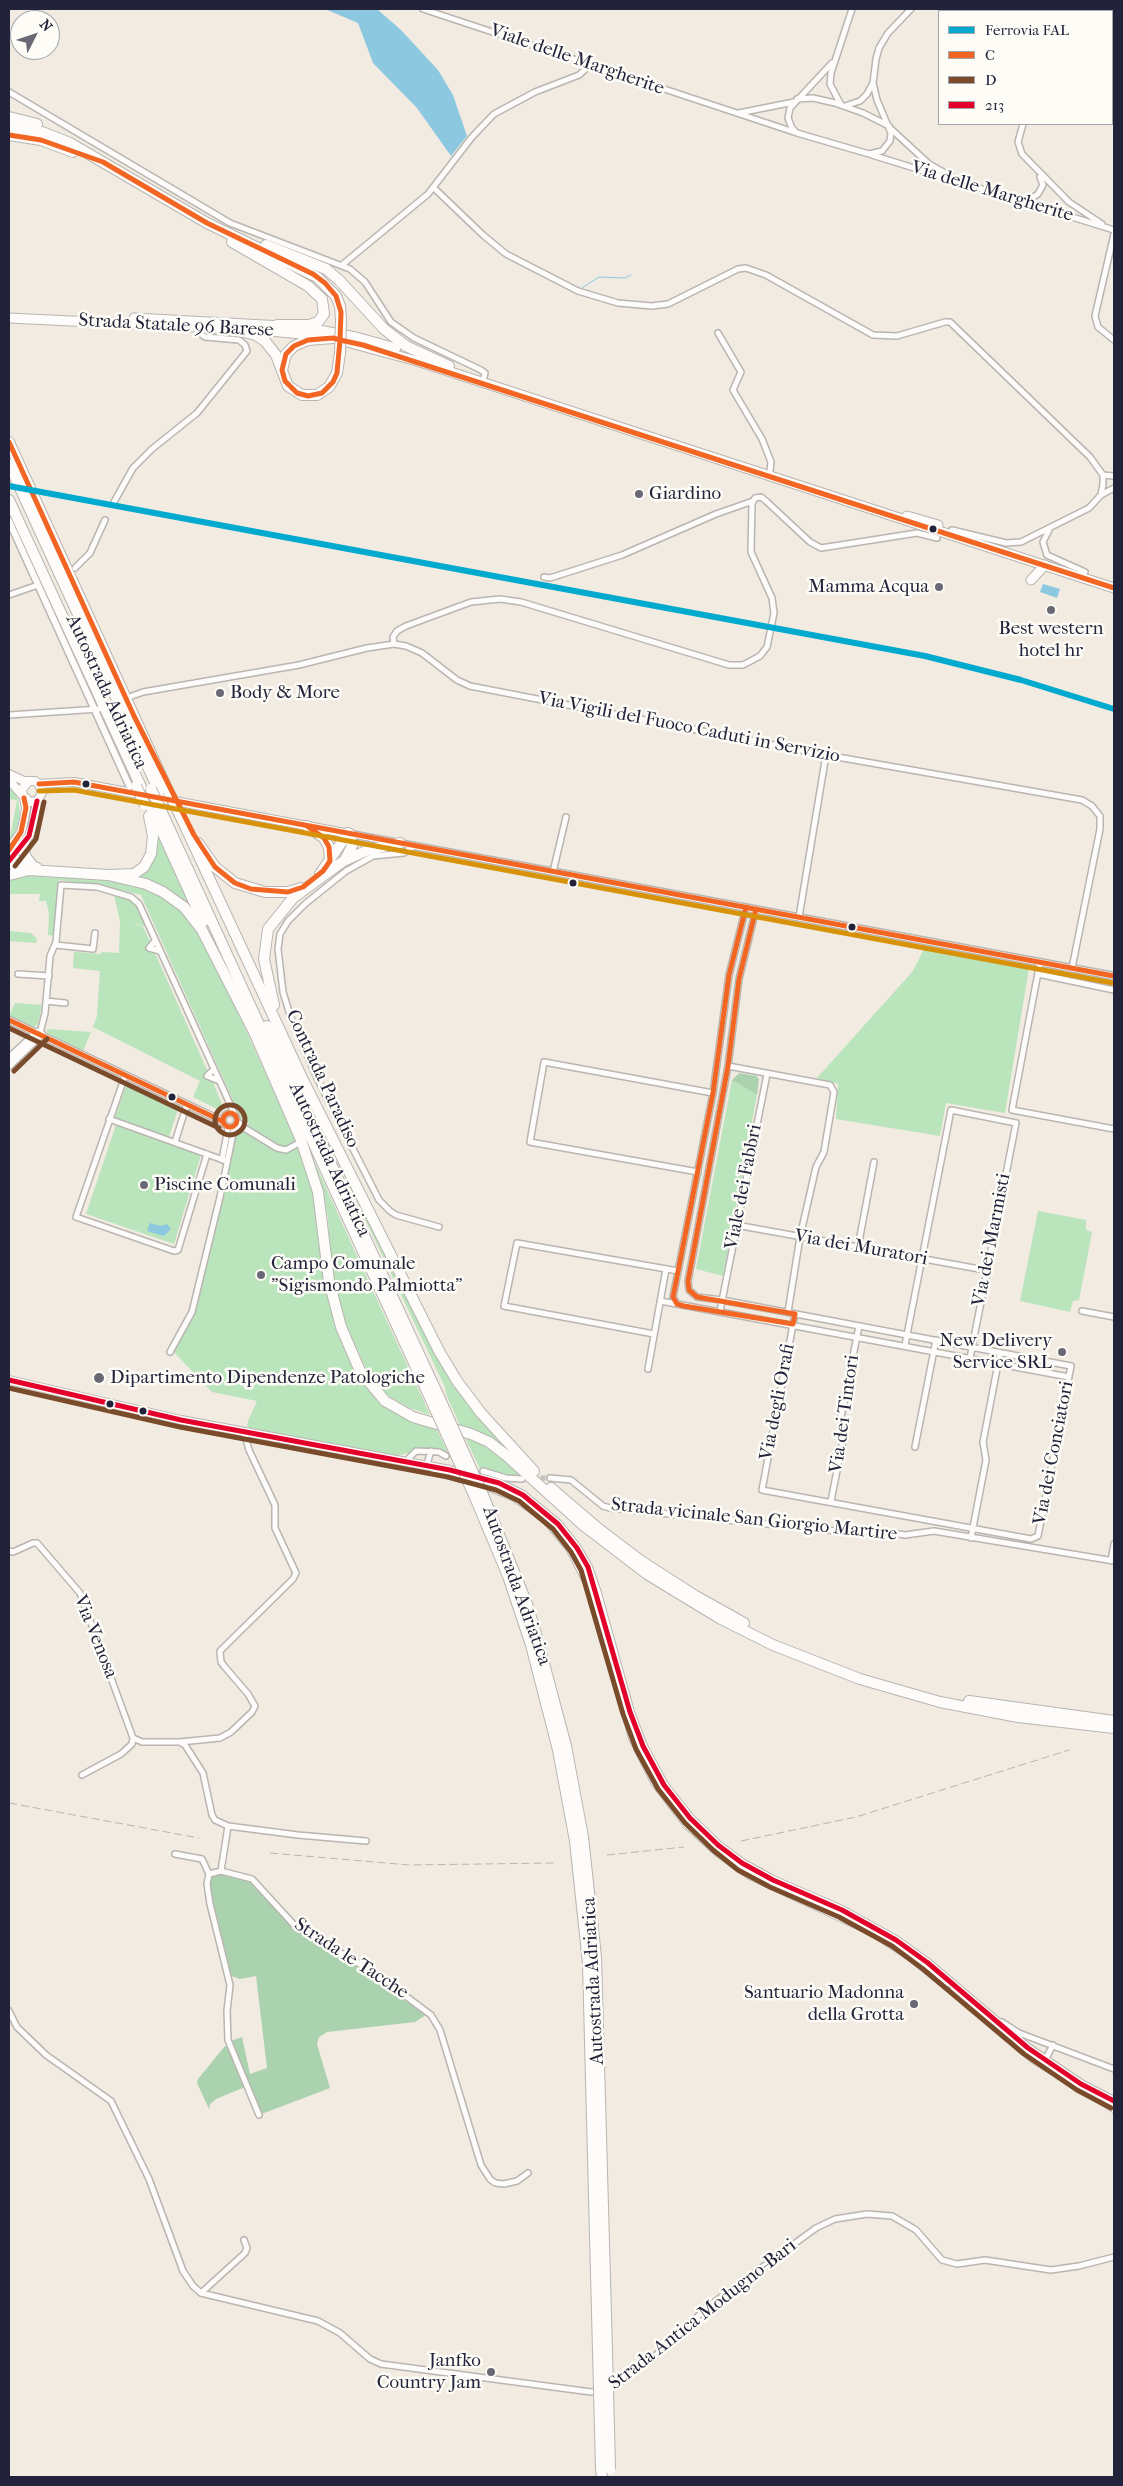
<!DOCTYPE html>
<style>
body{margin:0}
#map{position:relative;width:1123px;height:2486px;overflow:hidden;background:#f1ebe1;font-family:"IM FELL French Canon",serif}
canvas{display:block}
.frame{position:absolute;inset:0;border:10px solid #22223b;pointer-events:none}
.legend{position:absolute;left:938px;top:10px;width:175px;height:115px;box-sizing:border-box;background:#fdfcf7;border:1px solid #a5a5ac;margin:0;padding:6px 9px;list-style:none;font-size:15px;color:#22223b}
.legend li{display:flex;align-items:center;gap:10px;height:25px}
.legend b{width:25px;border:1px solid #a5a5ac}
.north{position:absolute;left:10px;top:10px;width:50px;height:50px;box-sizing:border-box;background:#fdfcf7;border:1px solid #a5a5ac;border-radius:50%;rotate:49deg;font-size:14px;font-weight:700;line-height:20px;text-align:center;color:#22223b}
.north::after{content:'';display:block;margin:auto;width:18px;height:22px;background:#6a6875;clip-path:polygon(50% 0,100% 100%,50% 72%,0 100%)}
</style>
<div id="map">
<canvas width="1123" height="2486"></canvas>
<div class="frame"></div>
<ul class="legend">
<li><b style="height:6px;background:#00a9ce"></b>Ferrovia FAL</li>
<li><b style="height:6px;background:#f26522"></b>C</li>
<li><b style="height:6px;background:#7a4b2a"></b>D</li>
<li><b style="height:6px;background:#e4002b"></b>213</li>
</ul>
<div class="north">N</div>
</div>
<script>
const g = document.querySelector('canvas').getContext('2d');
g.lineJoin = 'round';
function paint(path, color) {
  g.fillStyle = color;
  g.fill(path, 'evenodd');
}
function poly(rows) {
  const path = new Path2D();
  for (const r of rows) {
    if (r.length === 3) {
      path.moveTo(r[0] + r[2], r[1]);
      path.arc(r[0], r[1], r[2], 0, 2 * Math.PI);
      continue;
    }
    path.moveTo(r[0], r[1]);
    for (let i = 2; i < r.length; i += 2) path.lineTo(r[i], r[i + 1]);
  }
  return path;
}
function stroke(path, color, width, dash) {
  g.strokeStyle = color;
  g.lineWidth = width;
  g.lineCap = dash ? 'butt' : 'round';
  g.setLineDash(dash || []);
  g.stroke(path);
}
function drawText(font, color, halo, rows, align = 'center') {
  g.font = font + ' "IM FELL French Canon",serif';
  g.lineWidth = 5;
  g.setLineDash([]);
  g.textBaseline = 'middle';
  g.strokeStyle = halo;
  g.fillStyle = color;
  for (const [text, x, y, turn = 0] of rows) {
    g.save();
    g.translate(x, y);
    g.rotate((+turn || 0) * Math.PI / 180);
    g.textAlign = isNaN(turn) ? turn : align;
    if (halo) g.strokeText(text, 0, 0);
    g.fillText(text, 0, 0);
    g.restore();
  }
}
const green = poly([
 [9,785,18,799,20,815,15,834,9,843,17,800,9,799],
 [158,836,190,906,189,908,138,878],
 [16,874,91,877,145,887,177,903,201,931,297,1143,287,1147,278,1146,247,1127,249,1123,241,1118,141,895,105,886,59,880,55,936,48,935,49,913,46,901,39,901,40,894,10,894,9,902,9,877],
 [114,895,128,899,136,906,146,927,129,921,143,927,150,941,146,949,155,953,207,1070,204,1077,213,1082,223,1107,221,1111,193,1097,200,1081,93,1027,97,1016,100,971,73,968,74,952,101,954,102,952,119,953,120,921],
 [9,931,31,933,37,939,36,943,9,941],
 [925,947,1029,968,1005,1113,946,1103,940,1136,836,1119,838,1084,817,1078,913,971],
 [15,1003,42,1005,38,1024,34,1027,9,1016],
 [47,1029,91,1032,83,1051,47,1033],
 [732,1080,757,1095,723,1276,696,1269],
 [127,1083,179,1106,169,1137,115,1118],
 [314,1112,463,1397,510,1452,494,1439,460,1425,446,1394,445,1387],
 [116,1125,201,1155,174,1244,86,1214],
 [239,1131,245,1131,275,1149,298,1146,311,1183,325,1271,364,1382,436,1428,448,1453,429,1448,400,1455,391,1455,252,1430,247,1426,248,1421,257,1401,212,1392,172,1350,194,1314,235,1134],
 [306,1143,350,1241,430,1415,410,1408,387,1395,367,1371,350,1334,335,1292,330,1254,328,1218,321,1182],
 [1038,1211,1086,1220,1086,1230,1092,1232,1079,1300,1073,1301,1070,1312,1020,1301],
 [464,1435,477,1439,503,1458,521,1476,493,1472,479,1467]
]);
const forest = poly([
 [739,1073,756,1076,759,1079,757,1095,732,1080],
 [215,1872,246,1876,296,1927,372,1971,426,2015,415,2022,327,2032,319,2037,317,2044,330,2088,259,2115,231,2041,242,2037,250,2074,267,2068,256,1976,240,1979,231,1976,214,1915,210,1880],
 [225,2046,230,2049,245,2087,216,2099,210,2104,209,2109,197,2083,198,2079]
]);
const water = poly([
 [325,9,377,9,401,30,438,70,453,95,467,136,451,156,417,108,373,63,358,23],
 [1043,584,1060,589,1057,598,1040,592],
 [150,1223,161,1226,167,1224,171,1229,164,1236,147,1231]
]);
const stream = poly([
 [582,288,599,277,625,278,631,275]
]);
const minorTunnel = poly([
 [533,1478,550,1478]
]);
const minor = poly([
 [423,9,797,133],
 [1112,43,1114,41],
 [832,63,790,108,788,118,792,128,797,133,869,154,882,151,890,141,891,133,877,100,873,83,876,59,879,48,888,33,911,9],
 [9,92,230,223,350,269,365,282,391,322,414,338,481,370,485,373,484,377],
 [797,99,813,98,835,103,863,113,889,126],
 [841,105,830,84,831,73,852,9],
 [845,106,860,101,867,94,873,83],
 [739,113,794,102],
 [1023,124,1018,142,1022,154,1069,202,1102,224],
 [890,128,929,164,952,177],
 [872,155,1114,230],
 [434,188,483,235,506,254,578,291,618,303,652,306,668,304,738,269,746,268,766,275,873,335,897,336,945,322,950,322,1090,457,1103,475,1103,484,1101,495,1089,508,1021,542,1006,543,952,530],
 [1019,199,1030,199,1038,194,1043,185,1040,177],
 [1114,234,1095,316,1098,327,1114,340],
 [342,265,428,194,472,137,494,114,535,92,579,75,591,64],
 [718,333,741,372,733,390,762,439,771,462,770,471],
 [1103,475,1114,476],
 [1101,495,1114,488],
 [114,502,133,468,152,449,197,413,247,351,245,345,239,340,205,337,202,335,201,327],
 [1049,530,1043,542,1047,555,1085,572],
 [75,568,90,553,105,520],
 [544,577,550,578,622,555,716,514,753,501],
 [9,595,38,585],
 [394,644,393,637,397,631,406,626,471,602,500,599,521,602,729,665,743,665,760,656,767,647,774,613,772,598,751,552,752,504,755,498,761,497,766,501,810,542,821,548,917,533,937,538],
 [132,696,143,692,299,665,367,648,394,644,406,646,422,653,457,680,470,686,826,755,1082,800,1092,806,1100,816,1100,829,1072,968],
 [9,715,99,709],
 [414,846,404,853,373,856,346,871,305,904,288,921,280,934,278,949,283,992,290,1015,318,1080,379,1200,390,1211,396,1215,439,1227],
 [553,872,566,817],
 [746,907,729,975,713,1093,673,1297,677,1304,1069,1377],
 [756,909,739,979,728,1066,688,1281,689,1290,697,1297,722,1300,1071,1366,1038,1536,1031,1539,762,1490,795,1314],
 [799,917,826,755],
 [155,941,149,948,160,951],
 [56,945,93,949,95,933],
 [1040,962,1012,1110,1114,1129],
 [18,974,49,976],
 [1038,974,1114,990],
 [46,1001,65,1003],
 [40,1033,45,1013,50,956,56,942,61,885,97,887,131,897,139,904,235,1115],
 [728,1066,830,1085,834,1092,824,1152,816,1167,800,1237,788,1312],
 [213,1070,207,1076,217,1080],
 [125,1076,76,1217,174,1251,178,1250,207,1154],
 [230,1120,7],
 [109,1119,226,1161],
 [237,1121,246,1129,277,1148,286,1150,297,1144],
 [175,1142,187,1104],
 [222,1160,228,1128],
 [698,1172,530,1142,544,1062,713,1093],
 [736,1225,985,1270],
 [858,1247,874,1162],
 [660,1301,677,1304],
 [720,1311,767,1074],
 [1082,1311,1114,1317],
 [654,1334,504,1306,517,1243,678,1271],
 [905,1345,951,1110,1016,1123,970,1358],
 [170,1352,192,1312,220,1197,234,1129,233,1127,246,1129],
 [648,1369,666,1269],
 [915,1447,936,1340],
 [408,1463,409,1458,416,1451,439,1452,446,1456],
 [426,1467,431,1451],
 [483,1471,506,1478,522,1479],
 [550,1478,571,1480,603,1506,610,1508,856,1533,877,1531,905,1535,934,1531,1114,1561],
 [831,1501,844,1435,841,1417,859,1326],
 [971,1538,986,1460,983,1442,1000,1353],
 [9,1551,13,1552,33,1543,37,1543,80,1593,133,1738,142,1742,180,1742,185,1745,203,1773,212,1815,215,1820,228,1826],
 [1111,1561,1114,1544],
 [180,1742,220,1738,231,1732,252,1712,255,1706,248,1694,224,1666,221,1662,220,1651,293,1579,296,1573,275,1528,275,1505,249,1450,244,1432],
 [82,1775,121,1754,132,1744,133,1738],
 [175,1854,202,1859,209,1874,207,1884,210,1904,230,1985,227,2011,228,2040,259,2115],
 [221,1871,228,1826,298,1835,366,1841],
 [209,1874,221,1871,252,1879,296,1927,372,1971,431,2015,440,2030,481,2165,490,2179,495,2183,504,2184,517,2181,528,2173],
 [9,2011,17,2027,46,2055,111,2101,149,2179,183,2271,193,2286,201,2293,318,2321,340,2333,370,2359,381,2364,591,2392,599,2391],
 [1002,2022,1019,2033,1114,2069],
 [1045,2060,1053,2045],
 [201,2293,245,2253,247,2248,244,2240],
 [608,2390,615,2387,633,2370,656,2355,709,2306,816,2228,835,2219,867,2214,892,2216,916,2230,942,2260,957,2264,985,2260,1051,2270,1079,2266,1114,2257]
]);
const tertiary = poly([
 [9,521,133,794],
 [350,834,1114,976],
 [9,1020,222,1121],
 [9,1058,37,1032],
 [9,1066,42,1034]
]);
const secondary = poly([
 [9,774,24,781,35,781,39,784,42,793,37,801,30,802,23,795,22,789,29,781],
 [9,780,22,795],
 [39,784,74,782,350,834],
 [9,849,21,832,24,820,26,808,24,798],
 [9,861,29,836,33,824,37,801],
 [9,1380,181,1420,450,1470,499,1483,523,1495,558,1524,577,1548,588,1567,597,1593,630,1712,643,1746,664,1785,690,1818,718,1845,742,1863,773,1880,842,1910,896,1940,928,1963,1028,2048,1081,2084,1114,2101],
 [435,1471,488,1486,513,1496,545,1518,570,1548,591,1589,633,1738,655,1782,687,1824,719,1853,750,1875,873,1932,910,1956,945,1984],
 [954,1991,1034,2059,1114,2108]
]);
const primary = poly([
 [9,318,259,330,323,336],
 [134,318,283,326],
 [314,329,356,337,396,348],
 [336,339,417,361,1114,588],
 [907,516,938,525],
 [1031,580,1045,565]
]);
const motorway = poly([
 [9,117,37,124],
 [9,126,42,132,70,143,207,223,317,277,336,296,340,306,341,320],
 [9,135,41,140,73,152],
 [232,242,308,286,322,299,324,314,318,322,309,325,277,325],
 [266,245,326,269,339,280,384,329,406,346,449,366],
 [231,329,256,335,265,341,276,355,288,386,302,395,317,395,329,387,337,373,340,353],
 [282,370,286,354,294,346,308,340,333,338],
 [9,442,169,793],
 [9,464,159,791],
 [9,500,141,787],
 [150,805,203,922],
 [159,806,430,1398],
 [177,809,303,1080,439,1351,457,1381,481,1413,534,1471],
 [307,826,324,838,329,847,330,861],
 [198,843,215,867,235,883,265,892,288,892,301,888],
 [24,844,25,856,32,865],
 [12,846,10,854,14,865],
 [9,858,37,868],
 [346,860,368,850,400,843],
 [320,874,348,833],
 [9,875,29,870,108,875,134,874,144,867,151,854,153,836,149,816],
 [108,875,146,884,163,892,184,907,202,930,255,1034,301,1140,318,1192,329,1281,341,1327,360,1371,385,1401,413,1417,471,1434,489,1442,507,1456,583,1525,647,1574,721,1619,773,1645,860,1679,940,1702,1018,1717,1114,1728],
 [274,1005,264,959,268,929,293,898,345,860,352,846,350,834],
 [267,1026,439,1397],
 [551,1488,599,1529,641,1561,694,1595,744,1623],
 [474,1495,508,1576,531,1645,558,1750,575,1841,588,1963,598,2351],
 [483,1495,527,1604,537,1637,566,1746,583,1837,596,1957,607,2351],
 [969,1701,1114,1721],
 [601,2468,602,2477]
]);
const rail = poly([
 [9,1803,199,1838],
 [741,1841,856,1817,1069,1750],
 [270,1853,409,1865,554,1863],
 [607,1855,684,1847]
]);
const motorwayBridge = poly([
 [340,353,341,320],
 [136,786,145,805],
 [151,789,159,806],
 [169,793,177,809],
 [439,1397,483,1495],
 [430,1398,474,1495],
 [598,2351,601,2468],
 [607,2351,610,2469]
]);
const bus1 = poly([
 [9,135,41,140,103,162,207,223,313,274,325,283,336,296,341,312,340,340],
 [333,338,340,340,337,373,333,382,322,393,308,396,297,393,285,381,282,370,286,354,294,346,308,340,333,338],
 [340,340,363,345,1114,588],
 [9,442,134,716,194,835,215,867,235,883,251,889,288,892,303,887,323,871,330,861,329,847,324,838,307,826],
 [39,784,74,782,1114,976],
 [9,850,21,832,26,808,24,798],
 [746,907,729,975,713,1093,673,1297,677,1304,684,1306,793,1324,795,1314,697,1297,689,1290,688,1281,728,1066,739,979,756,909],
 [9,1020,222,1121],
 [230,1120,7]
]);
const bus2 = poly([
 [15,866,36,839,44,802],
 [9,1028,219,1128],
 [14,1071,47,1039],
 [230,1120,15],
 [9,1388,180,1427,448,1477,496,1490,519,1501,553,1529,571,1552,581,1570,623,1714,636,1749,658,1789,685,1823,713,1850,738,1870,770,1887,839,1917,892,1946,923,1969,1024,2054,1077,2090,1111,2108]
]);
const bus3 = poly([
 [9,861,29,836,37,801],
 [9,1380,181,1420,450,1470,499,1483,523,1495,558,1524,577,1548,588,1567,630,1712,643,1746,664,1785,690,1818,718,1845,742,1863,773,1880,842,1910,896,1940,928,1963,1028,2048,1081,2084,1114,2101]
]);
const bus4 = poly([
 [39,791,74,790,1113,983]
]);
const rail1 = poly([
 [9,486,925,656,1021,680,1114,709]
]);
const markers = [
 [639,494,5,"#6a6875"],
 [933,529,4.5,"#22223b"],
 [939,587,5,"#6a6875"],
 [1051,610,5,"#6a6875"],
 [220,693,5,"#6a6875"],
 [86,784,4.5,"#22223b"],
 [573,883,4.5,"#22223b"],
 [852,927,4.5,"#22223b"],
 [172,1097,4.5,"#22223b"],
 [144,1185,5,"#6a6875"],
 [261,1275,5,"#6a6875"],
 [1062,1352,5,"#6a6875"],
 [99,1378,6,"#6a6875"],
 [110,1404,4.5,"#22223b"],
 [143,1411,4.5,"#22223b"],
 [914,2004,5,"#6a6875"],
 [491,2372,5,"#6a6875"]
];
const streetNames = [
 ["Viale delle Margherite",577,60,19],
 ["Via delle Margherite",992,192,17],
 ["Strada Statale 96 Barese",176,326,3],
 ["Autostrada Adriatica",106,692,65],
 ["Via Vigili del Fuoco Caduti in Servizio",689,728,11],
 ["Contrada Paradiso",322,1079,65],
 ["Autostrada Adriatica",329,1160,65],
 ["Viale dei Fabbri",744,1187,-79],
 ["Via dei Marmisti",992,1240,-79],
 ["Via dei Muratori",861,1248,10],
 ["Via degli Orafi",778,1402,-79],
 ["Via dei Tintori",845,1414,-82],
 ["Via dei Conciatori",1054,1453,-79],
 ["Strada vicinale San Giorgio Martire",754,1520,6],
 ["Autostrada Adriatica",516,1586,70],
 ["Via Venosa",95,1637,68],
 ["Strada le Tacche",351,1959,33],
 ["Autostrada Adriatica",594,1981,-93],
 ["Strada Antica Modugno-Bari",703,2315,-38]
];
const poiNames = [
 ["Giardino",649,494],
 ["Mamma Acqua",929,587,"right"],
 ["Best western",1051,629,"center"],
 ["hotel hr",1051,651,"center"],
 ["Body & More",230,693],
 ["Piscine Comunali",154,1185],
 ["Campo Comunale",271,1264],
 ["\"Sigismondo Palmiotta\"",271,1286],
 ["New Delivery",1052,1341,"right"],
 ["Service SRL",1052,1363,"right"],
 ["Dipartimento Dipendenze Patologiche",110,1378],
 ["Santuario Madonna",904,1993,"right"],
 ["della Grotta",904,2015,"right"],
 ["Janfko",481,2361,"right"],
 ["Country Jam",481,2383,"right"]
];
paint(green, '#b9e4bc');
paint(forest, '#abd2ae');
paint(water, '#8cc9e0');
stroke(stream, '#8cc9e0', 1);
stroke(minorTunnel, '#c8c3c0', 5, [5, 2.5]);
stroke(minor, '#b9b5b1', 8);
stroke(tertiary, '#b9b5b1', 9);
stroke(secondary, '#b9b5b1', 10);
stroke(primary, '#b9b5b1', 11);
stroke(motorway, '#b9b5b1', 12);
stroke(minor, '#fdfcfa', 5);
stroke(tertiary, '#fdfcfa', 6);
stroke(secondary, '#fdfcfa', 8);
stroke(primary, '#fdfcfa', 9);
stroke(motorway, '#fdfcfa', 10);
stroke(rail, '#b5b4b6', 1, [8, 4]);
stroke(motorwayBridge, '#b9b5b1', 12, []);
stroke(motorwayBridge, '#fdfcfa', 10);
stroke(bus1, '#f26522', 5);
stroke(bus2, '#7a4b2a', 5);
stroke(bus3, '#e4002b', 5);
stroke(bus4, '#d79209', 5);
stroke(rail1, '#00a9ce', 6);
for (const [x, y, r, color] of markers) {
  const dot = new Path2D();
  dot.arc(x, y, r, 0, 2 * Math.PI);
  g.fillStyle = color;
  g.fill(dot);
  stroke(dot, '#fdfcf7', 2);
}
drawText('19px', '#22223b', '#fdfcf7', streetNames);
drawText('19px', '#22223b', '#fdfcf7', poiNames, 'left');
</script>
